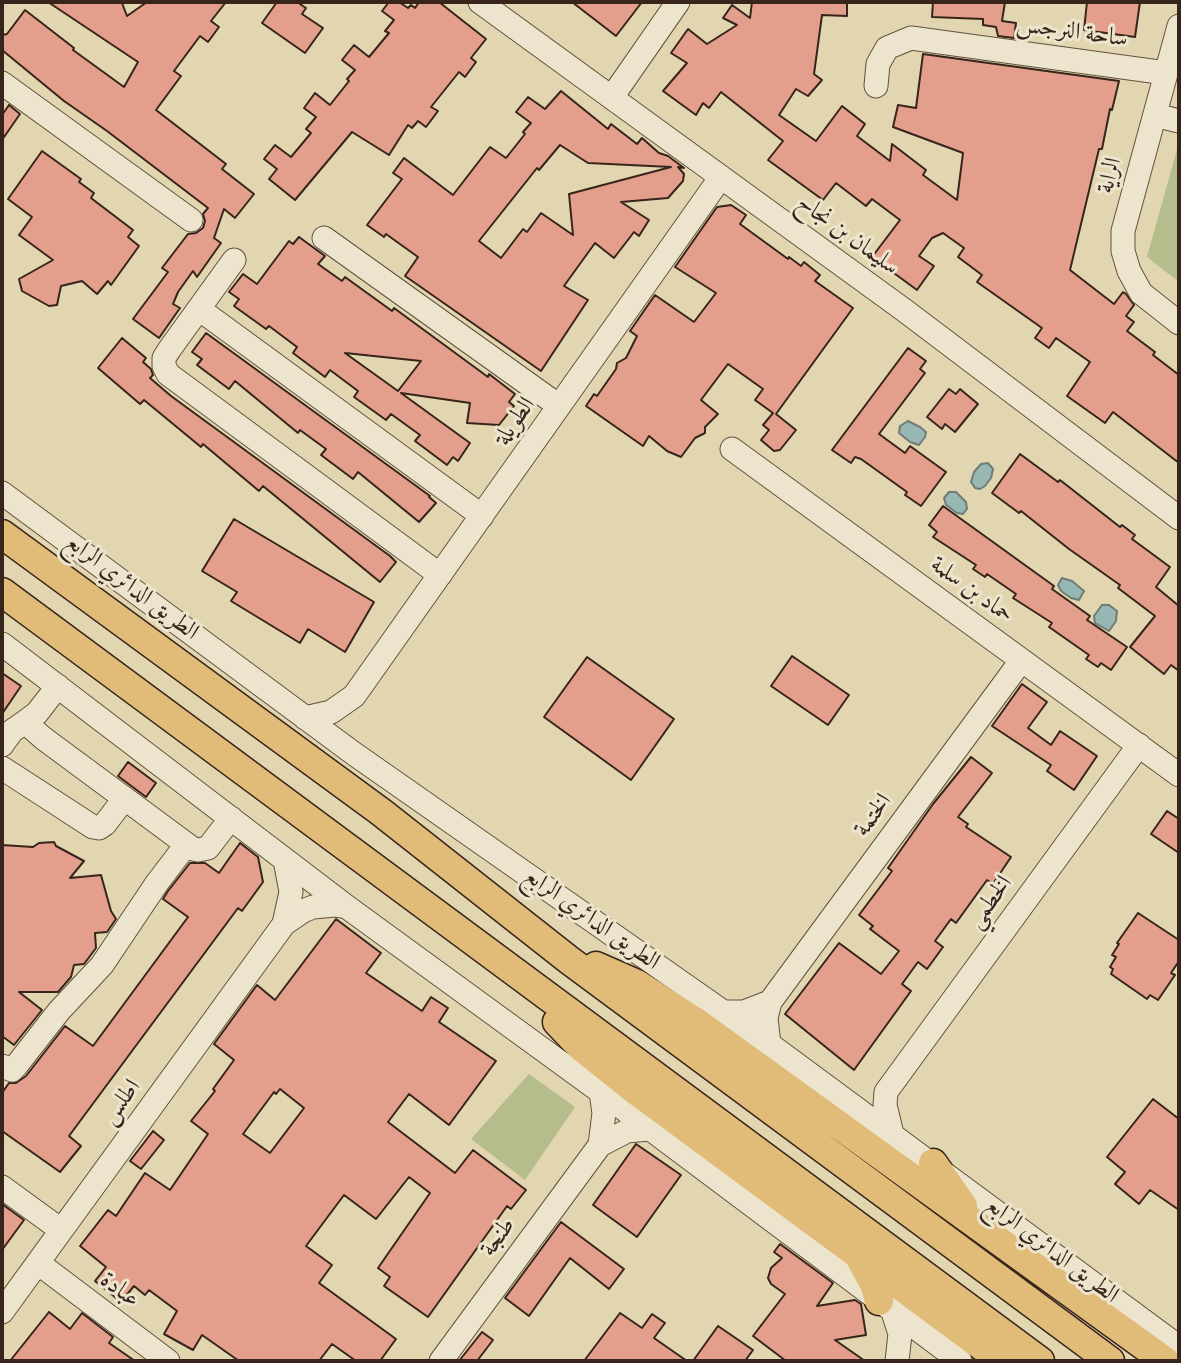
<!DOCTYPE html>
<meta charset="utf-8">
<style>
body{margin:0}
#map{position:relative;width:1181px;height:1363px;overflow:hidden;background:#e2d6b0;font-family:"IM FELL Double Pica",serif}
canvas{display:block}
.frame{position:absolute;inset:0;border:4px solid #37251b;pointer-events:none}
</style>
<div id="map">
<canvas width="1181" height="1363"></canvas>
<div class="frame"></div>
</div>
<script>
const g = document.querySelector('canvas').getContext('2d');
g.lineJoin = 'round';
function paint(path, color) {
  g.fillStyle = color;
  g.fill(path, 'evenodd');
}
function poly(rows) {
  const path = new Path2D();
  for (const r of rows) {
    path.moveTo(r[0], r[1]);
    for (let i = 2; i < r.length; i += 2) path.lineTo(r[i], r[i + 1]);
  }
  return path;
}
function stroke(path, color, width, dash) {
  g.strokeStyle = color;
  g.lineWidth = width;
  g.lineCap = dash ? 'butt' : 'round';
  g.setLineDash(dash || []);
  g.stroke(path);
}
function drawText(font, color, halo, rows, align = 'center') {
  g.font = font + ' "IM FELL Double Pica",Amiri,serif';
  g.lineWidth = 6;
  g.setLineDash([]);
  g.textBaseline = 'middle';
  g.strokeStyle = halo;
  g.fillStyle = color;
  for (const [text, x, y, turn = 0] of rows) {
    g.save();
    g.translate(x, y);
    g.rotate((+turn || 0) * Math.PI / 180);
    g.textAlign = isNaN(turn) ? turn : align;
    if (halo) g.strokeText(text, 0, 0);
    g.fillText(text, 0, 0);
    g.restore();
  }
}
const green = poly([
 [1179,142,1179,282,1147,257],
 [529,1074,575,1107,525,1180,471,1139]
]);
const water = poly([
 [908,421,920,427,926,432,925,437,919,445,910,442,899,433,900,426,908,421],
 [988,463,993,469,991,478,985,486,980,489,975,488,971,482,974,472,981,464,988,463],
 [949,492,956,492,966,502,967,509,963,514,957,513,946,505,944,498,949,492],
 [1062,578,1072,581,1084,591,1079,600,1071,598,1061,591,1058,585,1062,578],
 [1102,605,1109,605,1117,611,1116,621,1109,631,1095,623,1094,616,1102,605]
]);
const building = poly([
 [48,2,122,3,127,16,147,2,226,2,211,21,219,27,208,42,200,36,174,71,181,76,156,110,226,164,222,169,254,194,235,218,224,209,214,238,221,243,197,277,193,271,178,292,173,304,180,308,159,338,133,319,168,272,162,268,188,234,196,233,203,228,205,221,203,214,208,208,107,131,64,101,2,50,2,35,7,34,25,10,74,48,73,50,124,87,138,62,48,2],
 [277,2,297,2,306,8,302,14,323,28,305,53,262,23,277,2],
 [389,2,399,2,408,8,411,5,415,8,419,2,439,2,486,39,471,58,476,62,465,77,459,72,431,107,438,111,426,127,418,121,412,128,408,125,389,155,352,132,295,200,269,179,277,169,264,159,275,145,291,157,311,133,306,129,316,117,304,108,315,93,330,105,349,81,347,79,355,70,342,60,354,45,369,57,389,33,385,31,394,20,382,11,389,2],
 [572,2,642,2,616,36,572,2],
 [752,2,847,2,847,16,822,15,814,74,822,80,808,96,796,89,779,115,816,141,842,106,865,124,857,136,890,161,892,144,926,170,923,175,957,200,963,153,893,127,898,105,916,108,923,54,1119,81,1112,110,1110,109,1102,149,1099,149,1070,270,1114,304,1123,292,1126,294,1134,305,1126,316,1134,322,1127,331,1155,352,1153,355,1179,375,1179,463,1113,412,1105,423,1067,396,1090,362,1056,338,1049,348,1035,338,1042,328,977,282,982,275,958,257,964,248,943,233,932,238,919,256,934,266,917,290,872,257,900,220,872,199,866,206,836,183,823,200,768,160,783,141,721,92,709,108,703,103,696,115,663,91,687,63,671,53,688,29,707,44,737,25,723,18,732,5,750,18,752,2],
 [933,2,1005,2,1002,21,1016,23,1014,38,998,36,996,27,983,25,983,19,932,17,933,2],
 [1087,2,1140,2,1135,37,1084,30,1087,2],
 [561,91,608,129,611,124,637,144,642,138,659,153,668,156,684,168,678,167,684,174,683,181,668,198,621,202,649,220,639,236,634,232,614,258,595,243,564,286,588,300,541,371,405,276,418,257,386,234,384,237,367,225,402,179,393,173,404,158,453,195,490,147,506,158,525,134,523,132,531,123,516,112,528,97,545,109,561,91],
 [560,145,588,163,671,167,569,194,573,235,541,213,527,232,523,229,501,258,479,241,537,168,539,170,560,145],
 [9,105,20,114,2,140,2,115,9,105],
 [42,151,81,179,79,182,94,193,91,198,133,230,128,237,139,246,111,285,108,281,97,294,82,281,61,286,57,305,49,306,22,291,19,279,53,260,19,235,32,217,8,199,42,151],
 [731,205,746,215,740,224,788,259,789,257,801,266,804,262,820,275,815,281,853,308,776,414,796,430,780,450,774,451,761,440,769,430,763,425,773,413,755,400,763,389,728,364,701,400,718,414,705,427,705,433,695,438,681,457,667,451,649,436,643,446,586,406,594,394,597,396,616,369,617,363,626,358,637,336,630,331,655,295,694,322,716,293,675,267,717,207,731,205],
 [299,237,325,256,318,264,342,281,345,277,392,311,394,308,488,377,489,374,515,394,509,402,514,406,499,425,467,423,470,403,401,393,470,443,458,461,453,457,447,465,415,441,420,435,391,414,386,420,354,397,358,391,330,370,325,377,293,353,297,347,269,326,266,329,234,306,239,299,229,292,243,274,257,284,289,241,293,244,299,237],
 [345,353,421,361,398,391,345,353],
 [206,333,430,496,429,497,436,503,419,522,358,472,353,479,321,455,326,449,300,430,298,433,235,381,229,389,197,365,202,359,192,352,206,333],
 [122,338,146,358,143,362,151,369,153,375,150,378,171,396,390,556,396,562,380,582,263,486,259,491,203,444,201,447,144,400,140,404,98,368,122,338],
 [908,348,926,361,920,369,925,373,879,434,905,453,910,446,946,472,921,506,905,495,907,492,861,459,855,457,851,463,832,450,908,348],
 [949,389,956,394,960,389,978,404,955,432,945,424,942,429,927,417,949,389],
 [1020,454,1058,482,1060,480,1120,527,1122,525,1135,535,1132,539,1170,567,1156,587,1179,606,1179,671,1171,665,1164,674,1130,647,1155,616,1118,588,1120,585,1069,549,1021,511,1019,513,992,493,1020,454],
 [943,506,1054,586,1052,589,1090,616,1087,620,1127,647,1111,670,1101,663,1098,667,1086,659,1089,655,1049,627,1052,623,1013,598,1016,594,987,574,985,577,973,569,976,565,933,537,937,532,929,525,943,506],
 [234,519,374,602,345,652,308,629,300,643,231,601,237,592,202,571,234,519],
 [792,656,849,695,828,725,771,686,792,656],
 [587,657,674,719,631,780,544,717,587,657],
 [2,673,21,686,2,714,2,673],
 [1022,684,1047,702,1028,728,1051,745,1060,731,1097,756,1074,790,1047,771,1051,765,992,726,1022,684],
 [971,757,992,773,958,817,968,824,966,827,1011,857,993,884,987,880,956,923,951,919,935,941,943,947,927,969,918,962,902,984,911,991,854,1070,785,1014,839,943,881,974,899,951,870,929,873,926,859,915,892,871,888,868,933,804,971,757],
 [128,762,156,783,146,797,118,776,128,762],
 [1167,811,1179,819,1179,853,1151,834,1167,811],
 [54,842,56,846,84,861,70,878,101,875,111,911,116,919,107,932,95,933,96,948,84,964,74,965,71,977,58,992,19,992,42,1010,14,1045,2,1036,2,845,33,847,39,843,54,842],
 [240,843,258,857,263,882,242,911,238,908,69,1136,81,1146,60,1172,2,1131,2,1093,9,1083,16,1083,26,1076,65,1026,93,1046,188,917,163,899,168,891,190,863,205,863,219,873,240,843],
 [1138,913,1179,940,1179,961,1171,973,1175,975,1158,1000,1150,995,1147,999,1111,974,1113,969,1110,967,1116,957,1112,955,1119,944,1117,943,1138,913],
 [336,919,381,953,366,973,422,1011,431,997,448,1008,439,1022,496,1061,449,1125,409,1094,388,1122,455,1173,473,1150,526,1190,511,1209,507,1206,428,1317,384,1286,390,1277,378,1268,430,1193,409,1177,376,1219,344,1195,306,1246,332,1265,319,1283,396,1339,380,1361,356,1361,332,1344,319,1361,239,1361,202,1335,193,1350,164,1334,177,1311,149,1290,145,1295,134,1286,121,1302,95,1281,106,1267,80,1246,108,1210,116,1216,145,1173,170,1190,208,1134,191,1121,215,1091,213,1089,234,1060,214,1044,257,985,275,1000,336,919],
 [280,1089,304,1108,270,1153,243,1134,274,1092,276,1094,280,1089],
 [1153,1099,1179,1119,1179,1210,1150,1190,1139,1204,1115,1184,1125,1172,1107,1157,1153,1099],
 [153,1131,164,1140,141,1169,130,1161,153,1131],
 [636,1144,681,1175,637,1237,593,1205,636,1144],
 [2,1204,24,1220,2,1250,2,1204],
 [561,1222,624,1269,609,1289,570,1258,529,1316,505,1298,561,1222],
 [780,1244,833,1283,817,1306,855,1300,861,1304,866,1335,835,1340,865,1361,786,1361,753,1336,785,1294,771,1284,768,1278,771,1268,782,1258,774,1252,780,1244],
 [49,1312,70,1329,82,1313,113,1337,109,1343,135,1361,10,1361,49,1312],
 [620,1313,642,1328,652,1314,665,1323,654,1338,687,1361,584,1361,620,1313],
 [718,1326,753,1350,745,1361,693,1361,718,1326],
 [482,1332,493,1340,477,1361,459,1361,482,1332]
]);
const minor = poly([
 [480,2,904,310,1179,518],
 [1179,26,1123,231,1123,251,1129,271,1141,293,1179,323],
 [2,83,191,220],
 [876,86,878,64,887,48,911,38,1166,73],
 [612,97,678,2],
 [1155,115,1179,121],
 [324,238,559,406],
 [234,260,169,350,164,358,164,366,168,374,440,575],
 [199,309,482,516],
 [732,449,1179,775],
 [2,493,353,753,769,1044,1179,1347],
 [2,644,347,907,601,1092,960,1361],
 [58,686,37,713,25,722,43,738,193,849,198,850,208,848,231,818],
 [305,718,331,712,354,696,721,177],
 [2,745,12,731,25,722],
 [2,768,93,827,99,828,105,824,124,799],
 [284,924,291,892,285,860],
 [770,1002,1021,661],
 [725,1012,744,1012,770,1002,766,1018,769,1044],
 [2,1066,12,1070,16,1066,59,1011,102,965,157,883,186,845],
 [892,1134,885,1105,886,1092,1139,745],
 [600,1145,604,1113,601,1092],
 [2,1187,61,1230],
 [38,1263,168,1361],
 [2,1312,284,924,303,911,313,907,335,905,347,907],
 [893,1312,900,1334,897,1361],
 [441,1361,600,1145,627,1131,648,1129]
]);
const major = poly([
 [2,534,381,812,569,960,1110,1361],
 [2,592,1040,1361],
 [596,966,637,984,699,1024,1165,1361],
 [557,1022,580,1046,635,1090,1002,1361],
 [933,1163,963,1206],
 [861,1260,875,1286,879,1301]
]);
const streetNames = [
 ["ساحة النرجس",1072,33,8],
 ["الراية",1111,176,-74],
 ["سليمان بن نجاح",847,236,36],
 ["الطويلة",516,422,-55],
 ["الطريق الدائري الرابع",131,588,37],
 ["حماد بن سلمة",971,591,36],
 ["الختمة",874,816,-54],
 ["الخطمي",991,903,-54],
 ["الطريق الدائري الرابع",591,920,35],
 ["اطلس",122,1103,-54],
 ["طنجة",499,1238,-54],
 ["الطريق الدائري الرابع",1051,1251,37],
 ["عبادة",119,1291,37]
];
paint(green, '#b4bd8b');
paint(water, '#96b7b3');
stroke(water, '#707d76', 2);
paint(building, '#e39f8b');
stroke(building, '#37251b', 2);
stroke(minor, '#625140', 25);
stroke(major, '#37251b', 31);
stroke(minor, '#ece4cc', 23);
stroke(major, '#e1bb78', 28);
drawText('24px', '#37251b', '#ece4cc', streetNames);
</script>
